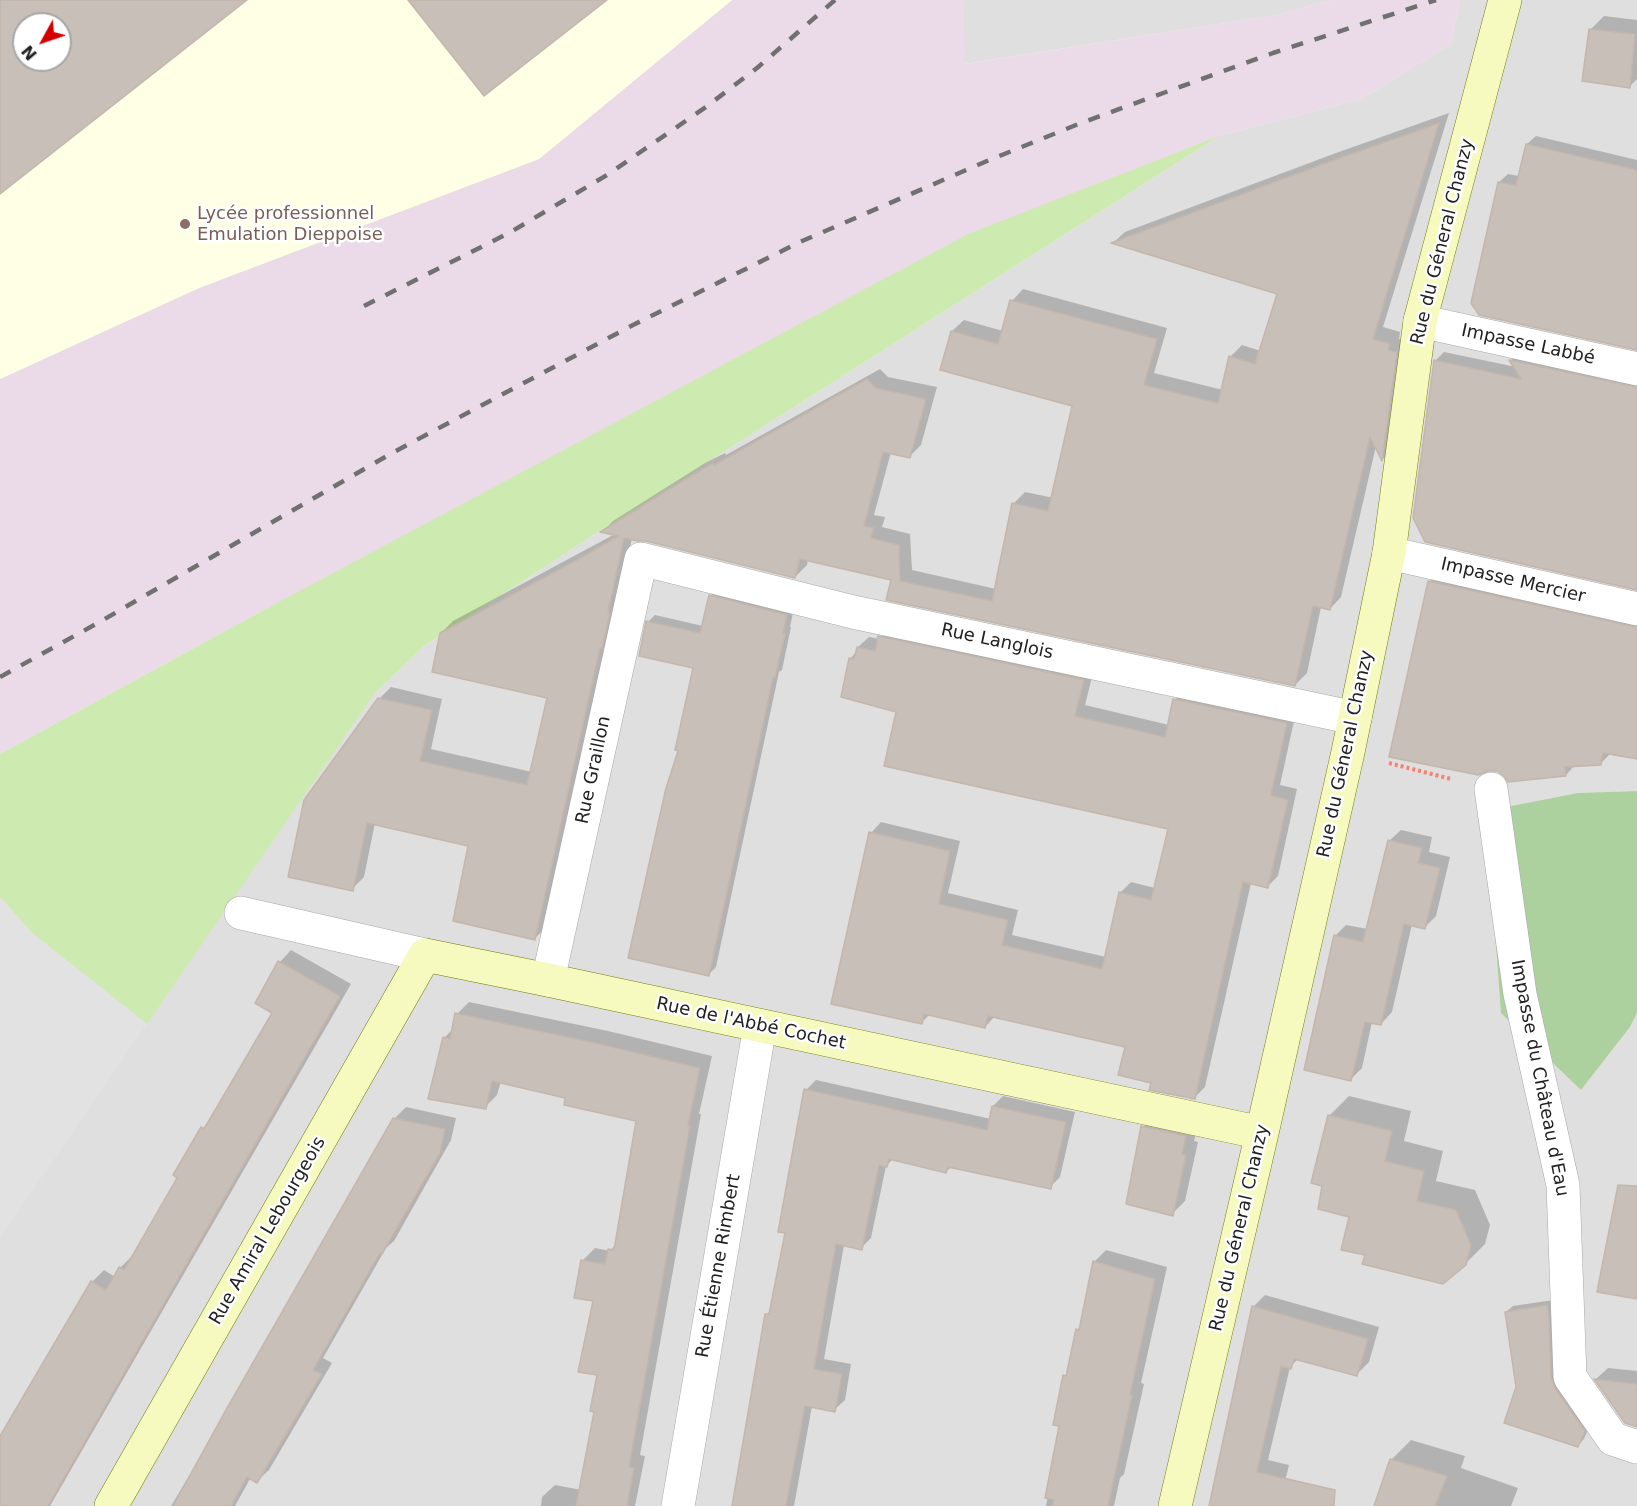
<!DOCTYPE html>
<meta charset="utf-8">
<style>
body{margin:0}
#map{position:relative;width:1637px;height:1506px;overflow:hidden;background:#f2efe9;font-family:"DejaVu Sans",sans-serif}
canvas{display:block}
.north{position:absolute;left:12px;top:12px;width:60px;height:60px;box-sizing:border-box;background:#fff;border:2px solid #a7a7a7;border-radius:50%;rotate:230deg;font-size:16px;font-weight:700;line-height:24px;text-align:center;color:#222}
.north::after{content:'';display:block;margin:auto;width:21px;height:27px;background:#d40000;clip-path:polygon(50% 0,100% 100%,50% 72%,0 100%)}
</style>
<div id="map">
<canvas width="1637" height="1506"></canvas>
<div class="north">N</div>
</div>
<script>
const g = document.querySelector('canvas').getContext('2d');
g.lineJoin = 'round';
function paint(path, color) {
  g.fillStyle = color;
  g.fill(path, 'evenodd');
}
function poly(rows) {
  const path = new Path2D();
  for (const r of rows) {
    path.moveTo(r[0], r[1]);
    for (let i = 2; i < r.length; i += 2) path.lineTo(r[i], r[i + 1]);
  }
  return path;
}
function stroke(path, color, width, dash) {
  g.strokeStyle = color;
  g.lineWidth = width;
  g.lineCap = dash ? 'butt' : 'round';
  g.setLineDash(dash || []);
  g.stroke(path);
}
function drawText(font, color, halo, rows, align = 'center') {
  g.font = font + ' "DejaVu Sans",sans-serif';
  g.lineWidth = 5;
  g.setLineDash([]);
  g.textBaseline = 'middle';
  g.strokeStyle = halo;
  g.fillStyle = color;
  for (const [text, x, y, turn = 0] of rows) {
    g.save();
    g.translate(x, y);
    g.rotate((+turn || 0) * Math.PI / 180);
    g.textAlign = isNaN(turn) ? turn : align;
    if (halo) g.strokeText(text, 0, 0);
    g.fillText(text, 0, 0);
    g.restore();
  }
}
const residential = poly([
 [963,0,1331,0,1282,14,964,64],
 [1460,0,1637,0,1637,791,1578,793,1581,1090,1630,1027,1637,1013,1637,1506,0,1506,0,897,31,932,374,694,424,646,598,532,1219,136,1361,99,1451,44]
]);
const industrial = poly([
 [732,0,963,0,965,64,1282,14,1331,0,1460,0,1451,44,1361,99,1219,136,262,611,0,754,0,379,199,288,539,159]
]);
const education = poly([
 [0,0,732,0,539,159,199,288,0,379],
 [24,24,60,24,60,60,24,60]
]);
const grass = poly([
 [1219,136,598,532,424,646,374,694,147,1024,31,932,0,897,0,754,262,611,968,234]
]);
const forest = poly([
 [1637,791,1637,1013,1630,1027,1581,1090,1501,1013,1486,811,1578,793]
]);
const parking = poly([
 [0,897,31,932,147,1024,0,1238]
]);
const shadow = poly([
 [1604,16,1637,20,1637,79,1630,86,1590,30],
 [1449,113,1383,327,1400,332,1399,339,1408,341,1393,448,1383,459,1376,446,1341,597,1330,609,1321,607,1307,673,1295,685,893,579,808,559,807,565,795,577,646,539,632,538,547,927,535,938,470,845,375,823,364,877,352,889,379,699,391,687,442,699,431,749,532,772,549,697,441,633,453,621,615,534,603,531,613,521,705,463,725,453,726,455,880,369,888,377,937,387,921,445,910,456,891,452,874,515,885,517,882,527,910,534,912,570,996,589,1013,504,1025,492,1054,498,1074,405,952,331,964,320,1003,331,1012,301,1023,289,1167,328,1154,373,1223,390,1230,357,1242,345,1261,351,1279,293,1114,242,1125,232,1336,153],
 [1536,136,1637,160,1637,348,1499,182,1508,174,1519,176,1527,144],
 [1444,352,1516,367,1511,360,1519,352,1637,378,1637,588,1435,361],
 [1438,573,1637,618,1637,758,1609,752,1609,755,1600,764,1574,766,1566,775,1429,582],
 [717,589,794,608,790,627,791,627,782,670,779,672,716,967,709,974,680,750,694,667,648,622,655,615,703,626,710,596],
 [890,627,1094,669,1085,705,1169,725,1175,700,1185,689,1296,712,1280,785,1297,789,1278,876,1268,886,1251,883,1205,1087,1194,1098,1153,1082,1126,1046,995,1016,985,1027,930,1014,921,1023,871,833,881,822,960,841,948,893,1018,910,1012,935,1106,957,1120,893,1131,882,1155,888,1170,828,898,711,850,659,857,651,858,647,869,637,879,639],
 [1401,830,1432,837,1429,852,1450,857,1436,916,1425,927,1412,924,1392,1012,1381,1024,1372,1022,1362,1068,1351,1079,1335,936,1346,925,1368,929,1389,841],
 [291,950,351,984,50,1506,0,1506,0,1437,92,1282,104,1270,115,1277,120,1268,132,1256,179,1177,203,1128,212,1118,274,1012,280,962],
 [469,1002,608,1031,712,1056,699,1114,701,1114,640,1455,645,1456,635,1506,541,1506,542,1497,555,1485,581,1490,596,1411,599,1374,595,1300,583,1260,595,1248,610,1251,617,1243,638,1119,567,1097,501,1081,497,1095,485,1107,444,1038,454,1028,457,1014],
 [816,1080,991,1119,993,1106,1003,1096,1075,1112,1060,1177,1050,1187,952,1166,946,1172,894,1158,886,1166,871,1238,861,1248,844,1245,824,1359,851,1364,845,1400,834,1410,812,1406,794,1506,732,1506,767,1315,771,1310,787,1232,806,1090],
 [1349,1096,1411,1111,1404,1141,1443,1151,1436,1181,1475,1190,1490,1225,1485,1244,1465,1264,1366,1254,1351,1216,1324,1185,1329,1116],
 [406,1107,456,1118,451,1140,394,1241,386,1248,323,1358,332,1363,269,1470,257,1481,251,1477,235,1506,171,1506,189,1476,193,1472,394,1119],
 [1156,1114,1199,1123,1194,1141,1198,1142,1185,1201,1172,1214,1143,1127],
 [1106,1250,1167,1267,1141,1383,1144,1384,1124,1474,1120,1478,1114,1506,1046,1506,1060,1425,1065,1376,1068,1372,1077,1330,1081,1327,1094,1262],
 [1265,1295,1379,1327,1369,1362,1356,1375,1299,1358,1290,1367,1268,1460,1289,1465,1279,1506,1210,1506,1253,1307],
 [1553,1300,1590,1424,1584,1439,1578,1445,1517,1387,1506,1312,1513,1306],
 [1608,1368,1637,1371,1637,1424,1626,1422,1596,1379],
 [1411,1440,1465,1456,1461,1468,1518,1488,1511,1506,1376,1506,1392,1459]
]);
const building = poly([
 [0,0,247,0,0,194,0,0],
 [24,24,60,24,60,60,24,60,24,24],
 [408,0,607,0,484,96,408,0],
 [1589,29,1635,34,1630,88,1582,81,1589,29],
 [1439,123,1373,339,1390,344,1388,350,1397,352,1382,461,1370,437,1330,610,1313,606,1295,686,886,600,891,580,800,559,795,578,646,541,638,541,624,538,608,612,610,613,602,648,600,648,535,940,453,921,468,846,367,823,353,891,288,877,304,800,378,698,432,710,420,761,527,785,547,698,432,672,440,633,577,560,618,536,600,532,692,475,713,463,714,465,867,379,876,388,926,399,910,458,883,452,864,526,874,528,871,538,899,545,900,581,992,601,1012,503,1048,511,1072,406,940,370,951,331,998,344,1010,300,1157,339,1144,385,1218,403,1229,356,1255,364,1277,294,1111,243,1323,164,1439,123],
 [1526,144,1637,170,1637,350,1479,315,1471,303,1498,182,1516,185,1526,144],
 [1434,360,1521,379,1509,360,1637,387,1637,590,1425,542,1413,518,1434,360],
 [1428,581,1637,627,1637,759,1603,753,1601,765,1565,767,1566,776,1508,782,1505,777,1497,771,1488,771,1478,775,1389,757,1428,581],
 [709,595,787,615,783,634,785,634,775,678,773,678,709,976,628,958,666,788,678,751,675,750,693,668,639,656,646,621,700,633,709,595],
 [878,636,1084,680,1075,716,1165,737,1173,699,1287,723,1271,795,1288,800,1268,888,1243,882,1195,1099,1149,1090,1151,1083,1118,1075,1125,1047,988,1016,985,1028,924,1014,922,1024,831,1004,869,832,950,851,939,904,1008,920,1002,945,1102,969,1119,892,1151,900,1168,829,884,766,896,712,841,697,849,658,854,659,857,647,875,651,878,636],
 [1388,840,1422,848,1418,863,1440,868,1425,929,1404,924,1381,1025,1365,1022,1351,1081,1304,1070,1334,935,1363,942,1388,840],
 [278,961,340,996,48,1506,0,1506,0,1436,91,1281,106,1290,119,1267,124,1270,177,1178,173,1175,201,1127,204,1129,272,1013,255,1003,278,961],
 [455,1013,595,1043,700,1068,688,1126,690,1126,629,1467,634,1468,627,1506,576,1506,594,1412,590,1411,597,1375,578,1372,593,1301,574,1298,581,1260,605,1264,608,1249,614,1250,636,1121,564,1105,565,1098,492,1081,486,1109,428,1099,443,1037,450,1039,455,1013],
 [804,1089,987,1130,992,1106,1066,1122,1051,1189,948,1167,946,1173,889,1159,887,1167,879,1165,862,1250,836,1244,814,1369,842,1374,835,1412,805,1406,786,1506,732,1506,765,1314,769,1314,785,1233,778,1232,804,1089],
 [1328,1115,1392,1131,1385,1161,1424,1171,1417,1201,1456,1210,1471,1245,1466,1265,1443,1284,1362,1264,1365,1255,1341,1250,1349,1217,1318,1209,1322,1186,1311,1183,1328,1115],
 [393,1118,445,1129,440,1153,382,1254,380,1253,313,1370,322,1374,257,1483,247,1477,231,1506,173,1506,227,1408,393,1118],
 [1141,1126,1186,1136,1182,1154,1186,1155,1173,1216,1126,1204,1141,1126],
 [1618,1185,1637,1186,1637,1299,1597,1292,1618,1185],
 [1093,1261,1155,1279,1130,1395,1132,1396,1108,1506,1052,1506,1054,1500,1045,1498,1059,1426,1053,1425,1063,1375,1066,1376,1076,1329,1079,1330,1093,1261],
 [1547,1305,1549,1316,1551,1378,1555,1388,1585,1431,1578,1447,1504,1423,1516,1387,1505,1312,1547,1305],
 [1252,1306,1368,1339,1357,1376,1294,1359,1291,1369,1281,1366,1257,1472,1335,1490,1334,1506,1209,1506,1252,1306],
 [1594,1379,1637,1384,1637,1427,1625,1423,1594,1379],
 [1390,1459,1447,1476,1435,1506,1374,1506,1390,1459]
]);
const path = poly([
 [1389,763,1451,779]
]);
const street = poly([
 [1420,321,1637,369],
 [1389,553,1637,609],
 [1491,789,1520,994,1563,1185,1570,1377,1613,1439,1637,1447],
 [241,913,425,955],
 [548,980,641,559,853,612,1355,718],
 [678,1506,760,1026]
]);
const secondary = poly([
 [111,1506,425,955,548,980,1262,1133],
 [1175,1506,1262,1133,1348,752,1389,553,1420,321,1505,0]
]);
const rail = poly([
 [364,306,509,233,607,175,706,107,757,68,835,0],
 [0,677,96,624,392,453,633,325,800,242,987,161,1081,123,1273,53,1436,0]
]);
const markers = [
 [185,224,6,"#8d6e63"]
];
const educationNames = [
 ["Lycée professionnel",197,214],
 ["Emulation Dieppoise",197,235]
];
const streetNames = [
 ["Rue du Géneral Chanzy",1443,242,-76],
 ["Impasse Labbé",1528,345,12],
 ["Impasse Mercier",1513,581,13],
 ["Rue Langlois",997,642,12],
 ["Rue du Géneral Chanzy",1346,754,-78],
 ["Rue Graillon",594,770,-78],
 ["Rue de l'Abbé Cochet",751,1024,12],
 ["Impasse du Château d'Eau",1539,1078,79],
 ["Rue du Géneral Chanzy",1240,1228,-77],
 ["Rue Amiral Lebourgeois",268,1231,-60],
 ["Rue Étienne Rimbert",719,1266,-80]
];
paint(residential, '#e0dfdf');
paint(industrial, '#ebdbe8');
paint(education, '#ffffe5');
paint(grass, '#cdebb0');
paint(forest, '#add19e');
paint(parking, '#e2e2e2');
paint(shadow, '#0003');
paint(building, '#c7bfb8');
stroke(building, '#c4b6ab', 1.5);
stroke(street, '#a9a9a9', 34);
stroke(secondary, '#707d05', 34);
stroke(path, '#fa8072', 4, [3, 3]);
stroke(street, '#fff', 33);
stroke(secondary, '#f7fabf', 33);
stroke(rail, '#707070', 4.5, [12, 12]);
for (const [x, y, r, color] of markers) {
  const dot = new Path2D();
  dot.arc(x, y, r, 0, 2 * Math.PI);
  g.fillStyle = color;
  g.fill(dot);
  stroke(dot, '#fff', 2);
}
drawText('18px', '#785e54', '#fff', educationNames, 'left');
drawText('18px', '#222', '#fff', streetNames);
</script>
